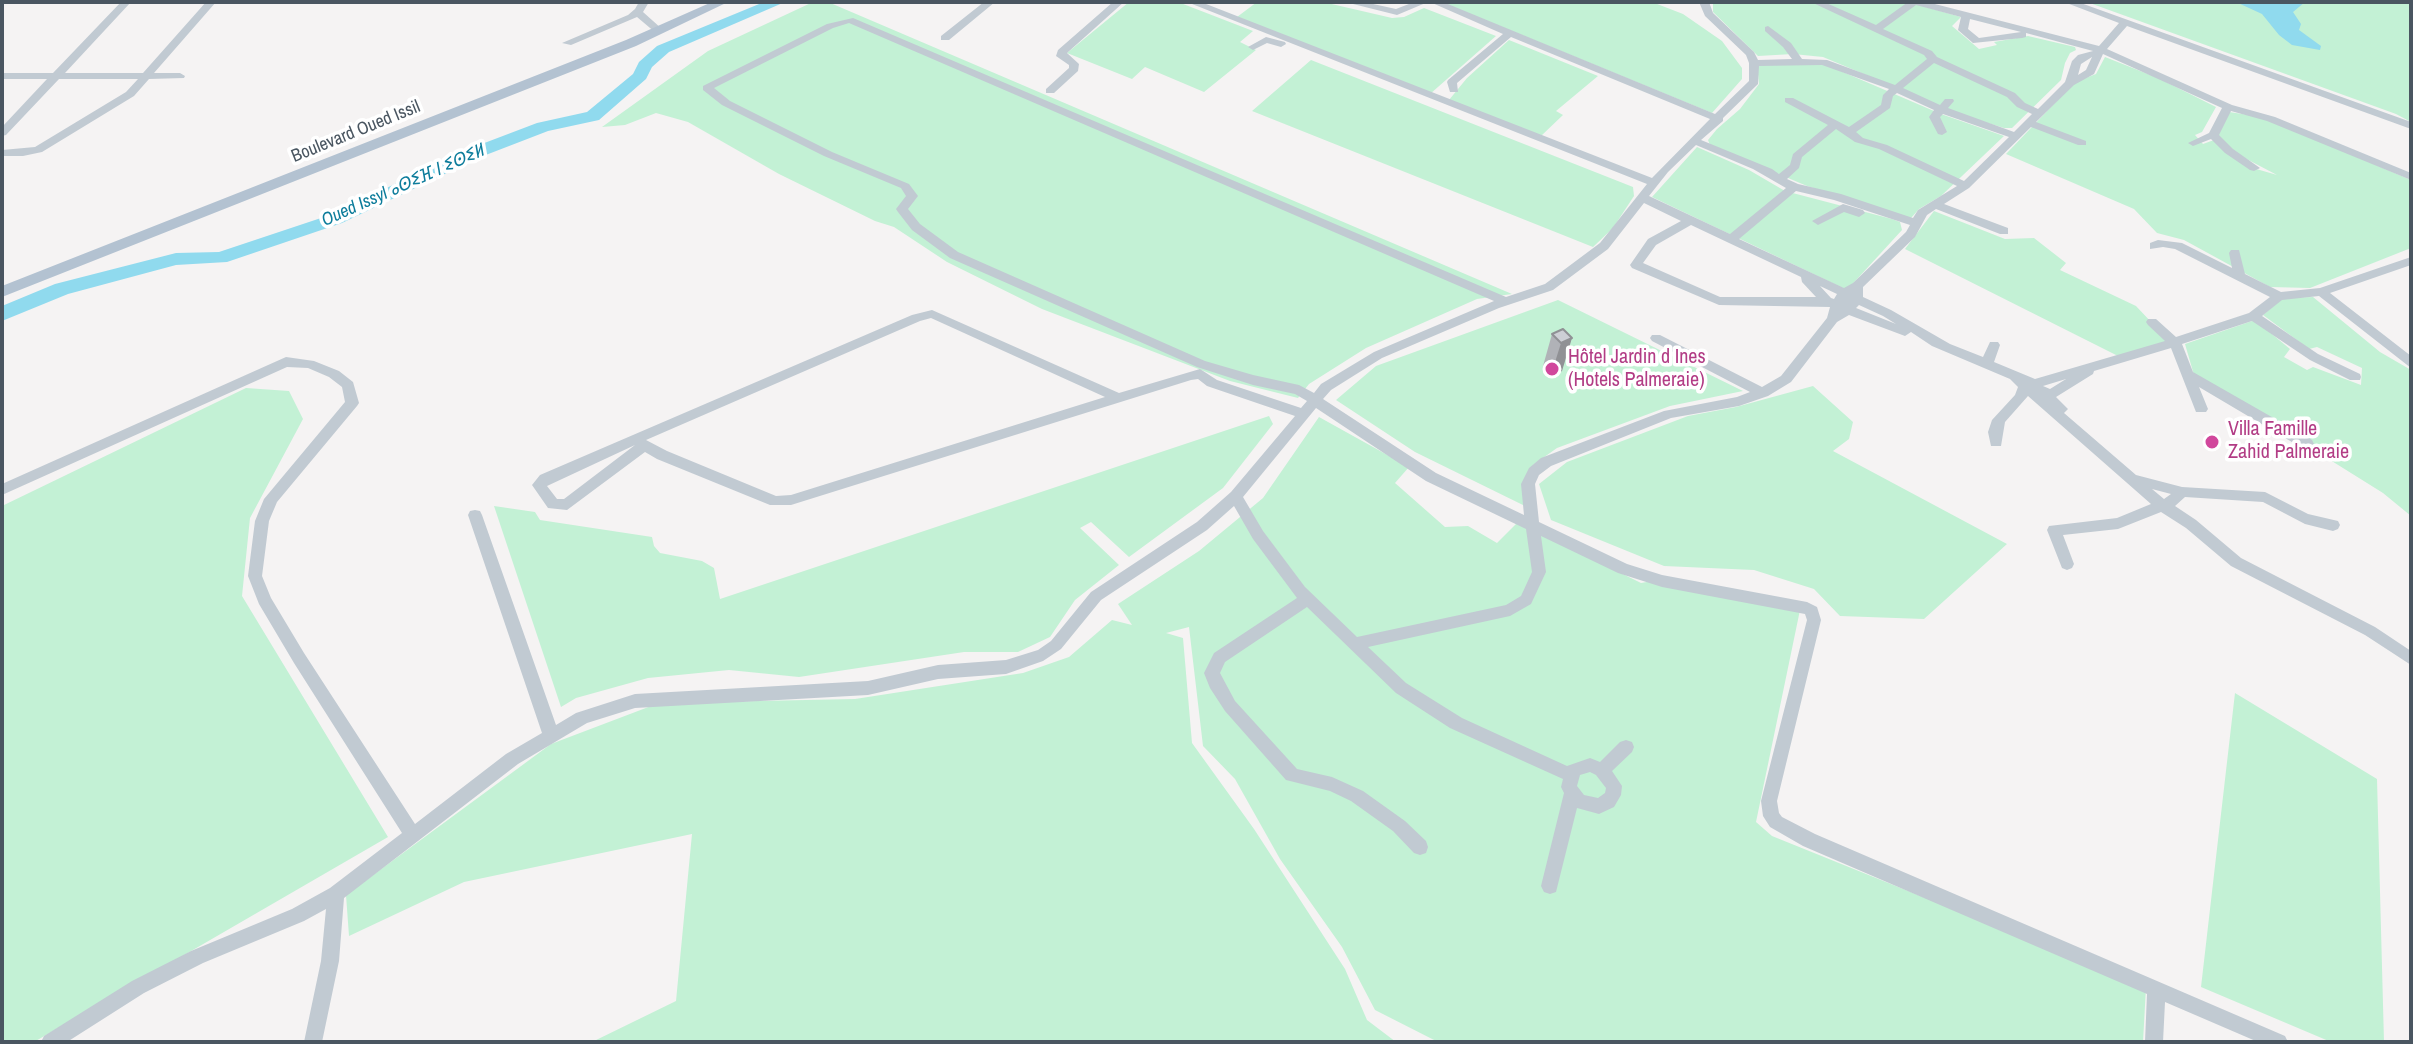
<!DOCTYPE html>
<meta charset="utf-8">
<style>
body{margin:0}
#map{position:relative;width:2413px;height:1044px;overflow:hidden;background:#f5f3f3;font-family:"Archivo Narrow",sans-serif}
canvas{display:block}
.frame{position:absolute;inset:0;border:4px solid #4a5661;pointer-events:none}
</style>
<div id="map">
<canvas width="2413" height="1044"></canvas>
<div class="frame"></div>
</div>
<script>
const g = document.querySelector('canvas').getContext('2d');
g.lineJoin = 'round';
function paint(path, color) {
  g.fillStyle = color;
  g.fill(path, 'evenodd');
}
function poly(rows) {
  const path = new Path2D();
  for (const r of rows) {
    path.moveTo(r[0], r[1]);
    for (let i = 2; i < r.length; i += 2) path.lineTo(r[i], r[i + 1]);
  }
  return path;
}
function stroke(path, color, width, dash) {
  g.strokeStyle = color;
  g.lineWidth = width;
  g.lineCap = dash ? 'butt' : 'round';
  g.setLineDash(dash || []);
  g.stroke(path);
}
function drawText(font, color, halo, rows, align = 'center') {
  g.font = font + ' "Archivo Narrow","Noto Sans Tifinagh",sans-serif';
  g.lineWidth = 7;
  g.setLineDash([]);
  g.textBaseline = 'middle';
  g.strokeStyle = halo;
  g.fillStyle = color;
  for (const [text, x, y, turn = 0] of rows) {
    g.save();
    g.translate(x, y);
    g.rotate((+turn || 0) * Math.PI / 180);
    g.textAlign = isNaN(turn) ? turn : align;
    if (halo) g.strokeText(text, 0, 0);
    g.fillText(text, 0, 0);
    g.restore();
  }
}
const green = poly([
 [813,2,828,2,1512,294,1477,299,1366,348,1309,384,1298,398,1230,381,1042,309,947,262,894,227,875,221,779,174,688,122,656,113,625,125,602,127,708,51],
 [1129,2,1178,2,1253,31,1240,42,1256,50,1204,92,1145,67,1132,79,1067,53],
 [1257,2,1323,2,1392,18,1404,17,1424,8,1496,36,1430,94,1237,17],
 [1441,2,1652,2,1683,14,1722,41,1742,68,1742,79,1712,113],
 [1713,2,1908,2,1961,17,1952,26,1979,49,1997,45,1994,42,2028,36,2075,47,2076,50,2070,53,2065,63,2061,80,2012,128,2004,128,1962,115,1823,57,1793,54,1758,56,1713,12],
 [2087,2,2411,2,2411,122,2396,114],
 [1509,40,1598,76,1556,111,1563,115,1541,136,1449,100,1467,78],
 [2105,57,2158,78,2216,107,2202,132,2195,135,2203,144,2214,140,2246,166,2277,175,2237,154,2216,136,2229,112,2263,117,2411,180,2411,248,2310,288,2270,287,2184,240,2157,233,2134,209,2006,154,2075,82,2096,74],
 [1311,60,1633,187,1634,196,1613,228,1593,247,1252,111],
 [1822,63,1941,114,2004,136,1941,196,1919,209,1911,218,1807,186,1710,145,1708,140,1717,129,1740,109,1759,84,1757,64],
 [1697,147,1749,170,1785,191,1892,219,1900,222,1902,230,1847,290,1652,197],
 [1934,211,2005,239,2034,238,2066,263,2060,270,2136,306,2169,341,2118,356,1905,249],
 [2313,297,2380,352,2411,370,2411,516,2383,493,2194,375,2185,344,2255,320,2290,349,2284,357,2307,370,2313,367,2361,385,2362,368,2317,347,2309,349,2263,315,2283,298],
 [1558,300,1743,391,1670,406,1557,448,1533,465,1527,507,1415,452,1336,400,1376,366],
 [1813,386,1853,422,1849,439,1833,451,2007,544,1924,619,1840,616,1814,589,1754,570,1664,566,1551,520,1539,484,1567,462,1688,416,1736,407],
 [246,388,289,391,303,419,250,518,242,596,388,837,34,1042,2,1042,2,506],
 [1269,416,1273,424,1223,488,1129,557,1091,522,1080,528,1119,565,1075,600,1050,637,1018,652,964,652,799,677,729,670,648,678,576,698,561,707,494,506,535,512,540,520,652,537,654,546,660,553,702,561,714,568,720,599],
 [1319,417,1409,467,1395,483,1445,527,1468,526,1497,543,1518,522,1641,583,1664,579,1800,610,1756,822,1772,836,2146,987,2143,1042,1438,1042,1375,1010,1342,947,1280,859,1235,779,1203,746,1189,627,1166,633,1183,638,1192,743,1254,829,1345,969,1367,1020,1396,1042,592,1042,676,1001,692,834,464,882,349,936,346,895,551,744,659,703,855,699,1023,673,1069,657,1112,620,1132,625,1118,604,1199,551,1263,498],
 [2235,693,2377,779,2384,1042,2331,1042,2201,987]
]);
const water = poly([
 [2236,2,2305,2,2293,12,2301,24,2299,30,2321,46,2320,50,2292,45,2279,35,2262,14]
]);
const river = poly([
 [764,2,785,2,669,52,652,67,646,79,599,120,548,131,478,158,342,223,227,262,176,265,68,294,2,321,2,306,55,284,176,253,219,252,330,215,466,150,537,123,587,112,633,74,639,62,657,46,764,2]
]);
const minor = poly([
 [121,2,131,2,65,73,143,73,206,2,216,2,154,73,180,73,185,76,184,78,149,79,134,96,42,152,23,156,2,156,2,150,35,147,126,92,138,79,59,79,6,135,2,136,2,127,47,79,2,79,2,73,53,73,121,2],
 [639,2,649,2,643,12,662,29,662,33,656,33,637,17,571,45,562,43,628,15,635,9,639,2],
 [984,2,995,2,949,40,941,40,941,36,984,2],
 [1113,2,1124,2,1067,53,1079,64,1078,71,1054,93,1046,93,1046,89,1069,68,1069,65,1056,56,1058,50,1113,2],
 [1187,2,1201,2,1652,178,1710,119,1511,37,1457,83,1458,92,1450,92,1447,82,1448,80,1503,34,1430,2,1443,2,1715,114,1749,81,1749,63,1746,55,1705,16,1699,2,1709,2,1713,13,1754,52,1758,60,1792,59,1783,47,1765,31,1765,27,1768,26,1791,43,1802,59,1827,60,1895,85,1927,59,1924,55,1811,2,1824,2,1876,25,1908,2,1927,2,2099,46,2119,23,2064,2,2078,2,2411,122,2411,129,2127,26,2107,49,2232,105,2275,117,2411,173,2411,180,2267,121,2231,111,2219,135,2233,149,2260,168,2254,171,2250,170,2225,153,2211,139,2193,146,2188,143,2209,133,2222,108,2103,54,2094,74,2074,85,2036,122,2086,141,2086,145,2078,145,2031,127,1969,188,1944,204,2008,228,2008,234,2000,234,1936,209,1927,215,1915,237,1863,287,1863,297,1891,310,1950,344,1983,357,1990,342,1998,342,2000,345,1994,362,2035,379,2165,341,2148,325,2146,322,2148,319,2156,319,2176,337,2249,313,2270,297,2175,249,2163,247,2150,249,2150,243,2158,240,2182,243,2232,268,2229,253,2231,250,2239,250,2245,274,2281,292,2320,288,2411,257,2411,265,2330,293,2411,356,2411,368,2319,296,2282,300,2262,316,2318,354,2360,374,2361,377,2360,380,2350,380,2310,360,2252,321,2182,344,2193,372,2312,440,2314,444,2312,448,2302,448,2199,387,2208,409,2206,412,2196,412,2171,348,2094,371,2093,374,2056,397,2068,409,2064,413,2136,475,2182,487,2265,492,2308,514,2338,521,2340,525,2338,529,2333,531,2305,524,2263,502,2185,497,2175,506,2196,520,2241,558,2375,627,2411,651,2411,665,2365,635,2231,566,2186,528,2161,512,2118,529,2063,535,2074,564,2072,568,2067,570,2062,568,2047,530,2049,526,2117,518,2151,504,2028,396,2005,422,2001,446,1991,446,1988,432,1992,420,2015,395,2018,387,2010,379,1932,346,1911,332,1905,336,1849,315,1837,322,1791,382,1768,396,1739,406,1671,418,1551,466,1539,475,1535,484,1539,522,1627,564,1662,575,1807,602,1817,607,1821,620,1777,801,1779,813,1782,817,1815,834,2285,1036,2288,1042,2258,1042,2165,1002,2163,1042,2145,1042,2147,994,1803,846,1770,827,1763,816,1761,801,1807,620,1805,614,1662,587,1618,573,1541,536,1546,572,1531,604,1510,616,1368,647,1406,683,1462,718,1567,766,1590,758,1600,762,1620,742,1626,740,1632,742,1634,747,1632,752,1612,771,1622,786,1621,795,1614,807,1599,814,1577,808,1556,892,1550,894,1544,892,1541,886,1564,793,1561,787,1563,779,1450,728,1396,693,1307,607,1225,662,1220,673,1235,701,1297,769,1332,777,1363,791,1405,821,1426,841,1428,847,1426,853,1420,855,1414,853,1393,831,1351,801,1330,791,1286,780,1225,711,1210,688,1204,673,1214,653,1297,598,1253,539,1234,506,1207,530,1101,600,1061,649,1043,661,1006,674,938,679,868,695,635,708,587,723,518,764,344,898,339,961,322,1042,304,1042,321,961,326,909,304,921,203,963,144,993,67,1042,41,1042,44,1036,132,981,191,951,292,909,330,888,402,833,294,663,259,604,248,576,255,521,264,499,345,402,342,387,329,377,308,368,287,367,2,495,2,484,286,357,314,361,339,371,353,382,359,403,357,406,277,502,269,521,262,576,271,598,304,653,415,824,506,754,542,733,468,515,470,511,475,510,480,511,482,515,556,725,576,713,635,694,868,681,938,665,1006,660,1038,650,1051,641,1091,592,1197,522,1231,492,1295,416,1207,386,1198,379,1191,380,791,505,770,505,657,459,645,452,567,510,548,508,532,485,540,475,912,315,932,310,1119,393,1200,369,1217,380,1301,408,1307,401,1295,394,1253,385,1197,367,950,258,912,230,898,212,896,209,906,196,901,188,824,156,722,105,703,90,703,86,827,24,853,18,1506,297,1545,284,1600,243,1647,184,1187,2],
 [1916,5,1961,17,1958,30,1973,43,2022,38,2026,37,2026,33,2093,51,2078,55,2072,61,2065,82,2038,109,2025,103,2015,93,1937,57,1932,51,1883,29,1916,5],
 [1970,19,2021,32,1979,38,1968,29,1970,19],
 [849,23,1494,301,1374,352,1321,384,1314,393,1299,385,1253,375,1205,361,958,252,920,224,908,209,918,196,909,184,832,152,730,101,714,88,833,28,849,23],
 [2092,57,2086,70,2078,75,2081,64,2092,57],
 [1934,63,2007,97,2017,107,2032,114,2014,132,1948,108,1954,101,1953,99,1945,99,1940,105,1903,88,1934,63],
 [1822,65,1889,89,1883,95,1881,105,1849,127,1793,98,1785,98,1785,102,1828,125,1793,154,1790,165,1779,174,1772,169,1701,140,1723,121,1723,118,1758,84,1759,66,1822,65],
 [1897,93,1934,110,1929,117,1938,134,1942,135,1947,132,1940,117,1943,114,2009,137,1964,181,1887,145,1863,138,1856,132,1890,108,1893,96,1897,93],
 [1836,129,1855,142,1879,149,1957,186,1918,210,1913,218,1841,194,1798,184,1787,179,1799,168,1802,157,1836,129],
 [1696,145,1753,169,1786,188,1730,234,1649,196,1668,172,1696,145],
 [1796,191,1834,200,1910,225,1906,232,1853,283,1844,288,1739,239,1796,191],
 [1644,203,1681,221,1648,239,1630,265,1632,268,1719,305,1830,307,1827,318,1781,376,1762,387,1660,335,1652,335,1650,338,1652,341,1750,392,1737,397,1664,411,1541,458,1529,468,1521,484,1524,515,1436,473,1323,399,1331,390,1382,358,1499,308,1553,290,1608,249,1644,203],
 [1691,225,1801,277,1802,282,1816,297,1720,297,1643,263,1656,245,1691,225],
 [1820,286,1837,294,1834,299,1831,298,1820,286],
 [1859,305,1883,316,1896,324,1856,308,1859,305],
 [931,318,1105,397,791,495,776,496,667,451,646,440,920,321,931,318],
 [2066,379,2050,389,2043,386,2066,379],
 [1316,408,1426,481,1526,529,1532,572,1521,596,1506,605,1357,637,1305,587,1263,531,1243,497,1316,408],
 [635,445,564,499,557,499,547,486,635,445],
 [2152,489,2171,494,2164,499,2152,489],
 [1590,772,1596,775,1606,788,1605,793,1598,798,1584,795,1577,786,1580,775,1590,772],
 [1345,2,1364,2,1396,9,1414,2,1428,2,1397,15,1345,2],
 [1266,37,1285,42,1286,44,1281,47,1267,43,1253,50,1248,47,1266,37],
 [1843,204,1863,210,1865,213,1859,217,1844,212,1818,225,1812,221,1843,204]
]);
const major = poly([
 [712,2,728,2,636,46,2,297,2,286,626,40,712,2]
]);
const wall = poly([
 [1563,329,1562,371,1551,375,1543,366,1552,334]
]);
const shadedWall = poly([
 [1572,338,1562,371,1551,375,1561,343]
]);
const building = poly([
 [1563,329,1572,338,1561,343,1552,334,1563,329]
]);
const markers = [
 [1552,369,8,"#d1479c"],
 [2212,442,8,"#d1479c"]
];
const farStreetnames = [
 ["Boulevard Oued Issil",356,132,-22]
];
const farWaternames = [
 ["Oued Issyl ⴰⵙⵉⴼ ⵏ ⵉⵙⵉⵍ",403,186,-24]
];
const hotelNames = [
 ["Hôtel Jardin d Ines",1568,358],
 ["(Hotels Palmeraie)",1568,381],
 ["Villa Famille",2228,430],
 ["Zahid Palmeraie",2228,453]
];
paint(green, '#c3f1d5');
paint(water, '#90daee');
paint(river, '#90daee');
paint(minor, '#c1cad2');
paint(major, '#b3c2d1');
paint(wall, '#b0b2b7');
paint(shadedWall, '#909195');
paint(building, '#cdcfd5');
stroke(building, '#909195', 2);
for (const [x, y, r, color] of markers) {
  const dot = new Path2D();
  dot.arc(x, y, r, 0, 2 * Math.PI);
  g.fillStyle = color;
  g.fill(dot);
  stroke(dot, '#fff', 3);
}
drawText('18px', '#4a5661', '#fff', farStreetnames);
drawText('italic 18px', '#0c7c9b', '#fff', farWaternames);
drawText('20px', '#b23c85', '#fff', hotelNames, 'left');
</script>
